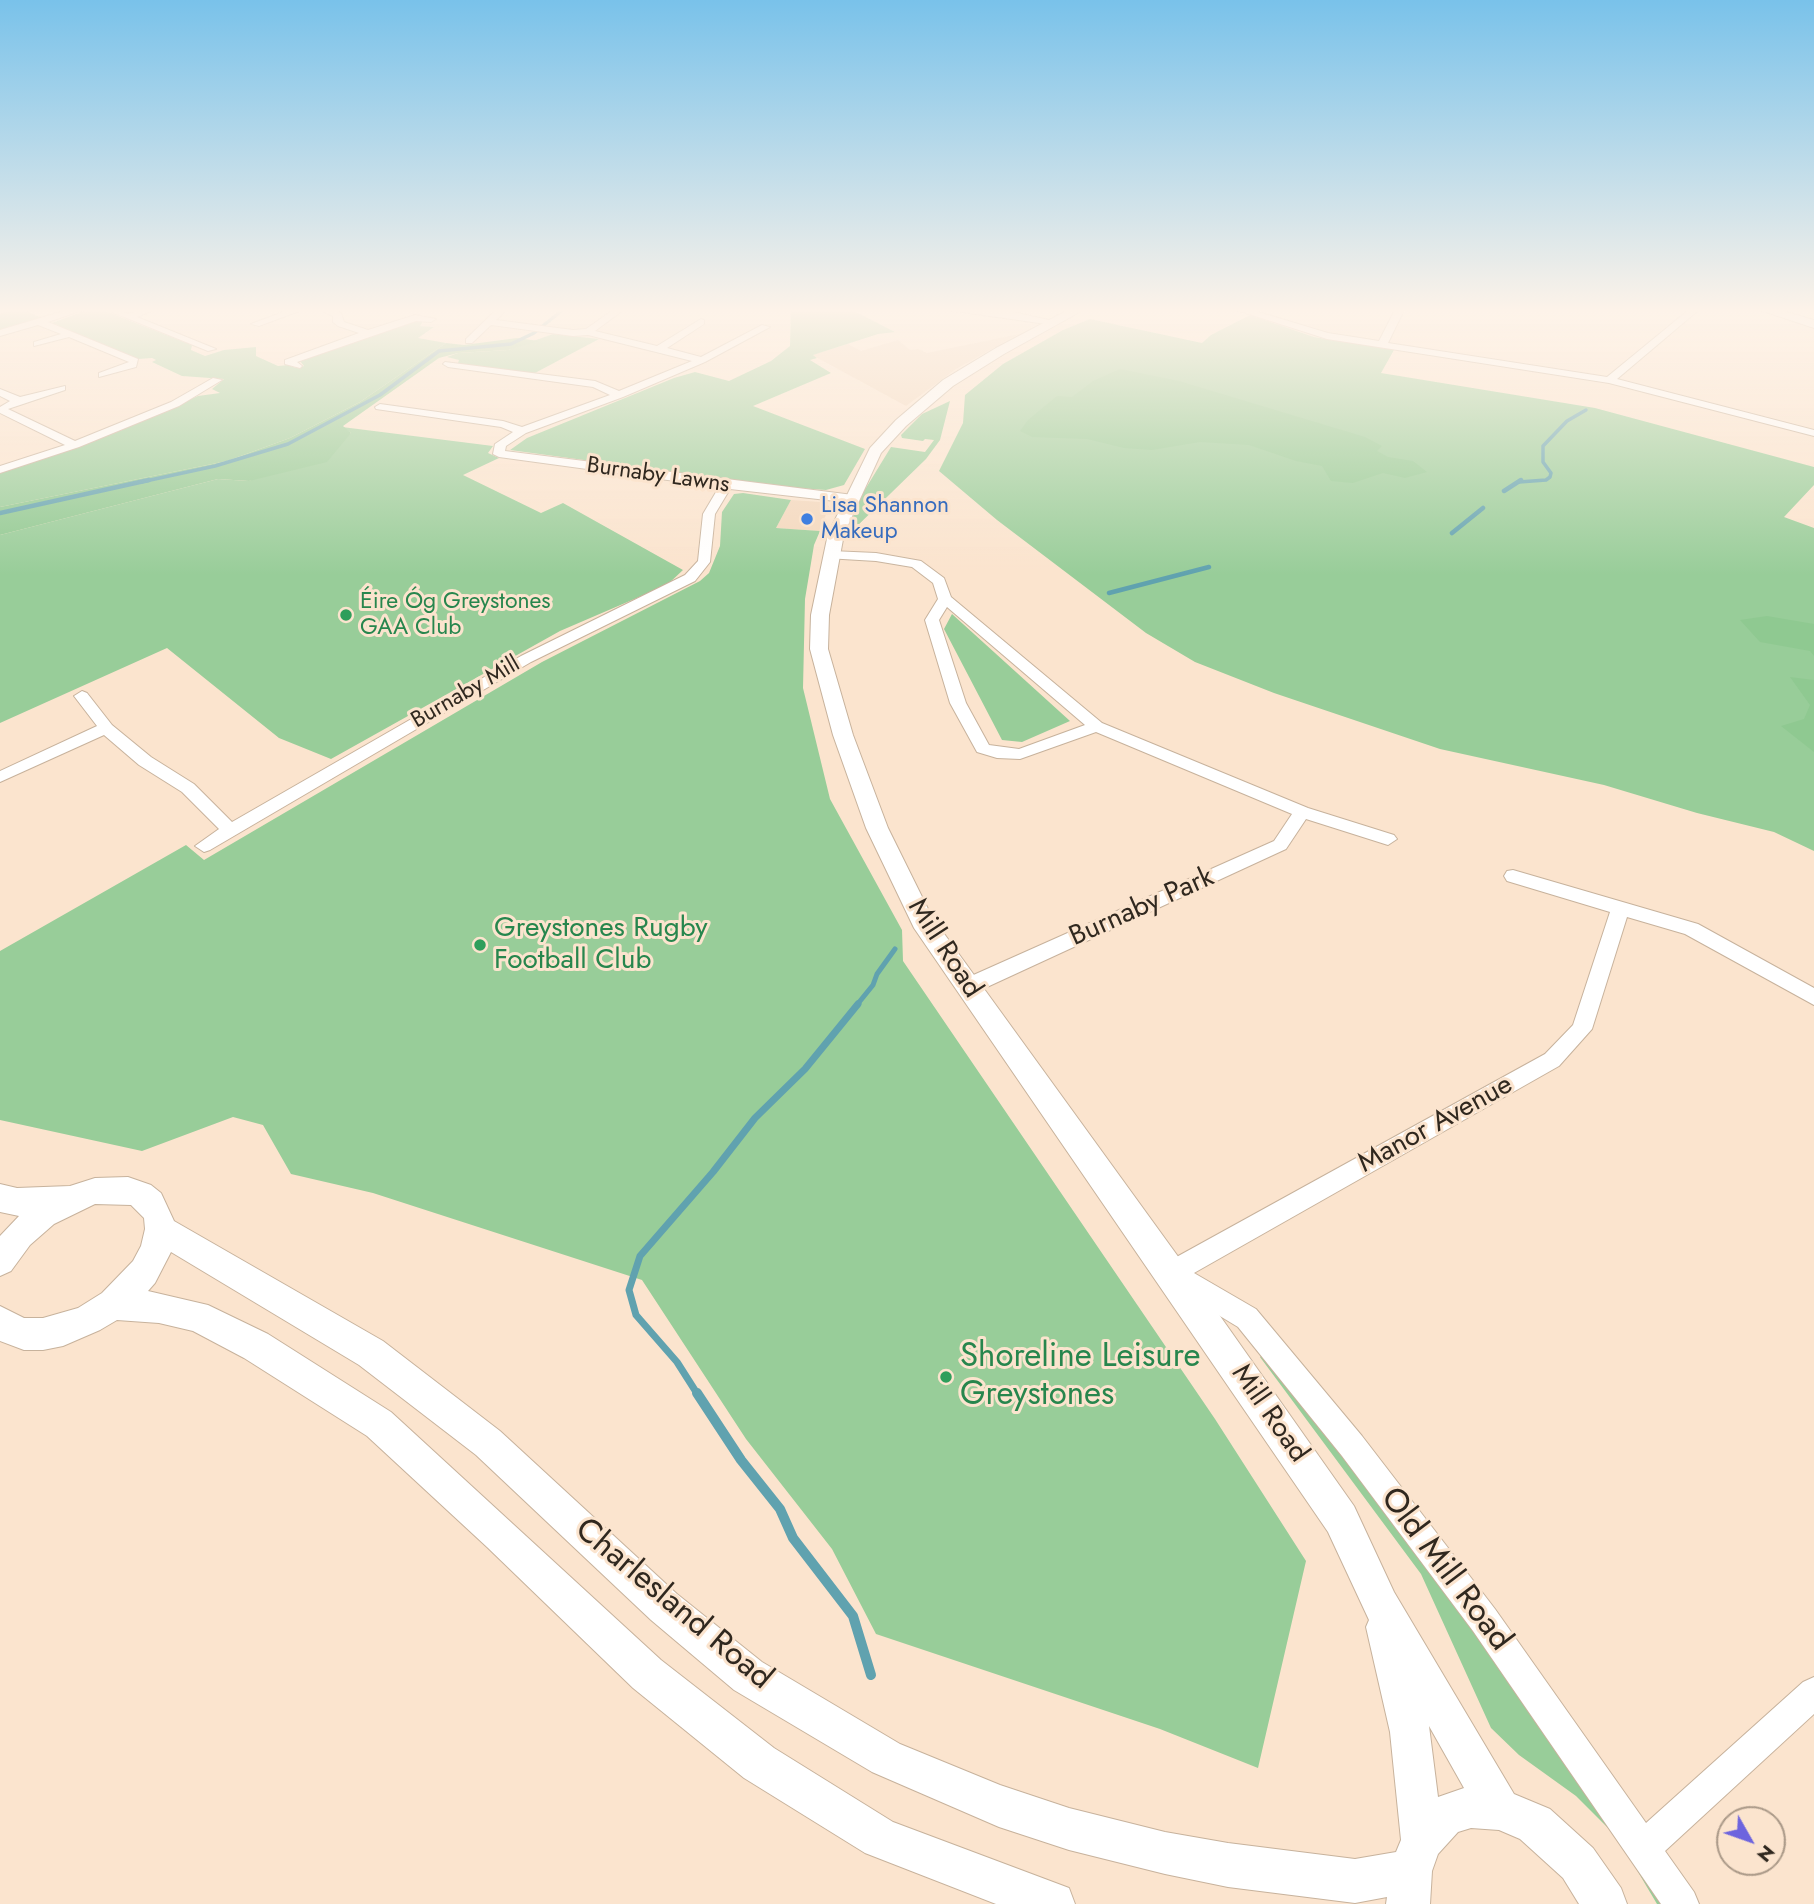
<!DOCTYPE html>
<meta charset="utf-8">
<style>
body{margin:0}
#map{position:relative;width:1814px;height:1904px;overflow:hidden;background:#fbe4ce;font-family:Jost,sans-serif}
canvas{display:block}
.north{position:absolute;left:1716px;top:1806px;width:70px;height:70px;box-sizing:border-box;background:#fbe4ce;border:2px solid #a98;border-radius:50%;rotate:130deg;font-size:19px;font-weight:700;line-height:28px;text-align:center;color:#30281f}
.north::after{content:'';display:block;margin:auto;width:24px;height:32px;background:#6d64de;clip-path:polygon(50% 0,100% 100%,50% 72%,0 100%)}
</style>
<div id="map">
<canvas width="1814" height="1904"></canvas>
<div class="north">N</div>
</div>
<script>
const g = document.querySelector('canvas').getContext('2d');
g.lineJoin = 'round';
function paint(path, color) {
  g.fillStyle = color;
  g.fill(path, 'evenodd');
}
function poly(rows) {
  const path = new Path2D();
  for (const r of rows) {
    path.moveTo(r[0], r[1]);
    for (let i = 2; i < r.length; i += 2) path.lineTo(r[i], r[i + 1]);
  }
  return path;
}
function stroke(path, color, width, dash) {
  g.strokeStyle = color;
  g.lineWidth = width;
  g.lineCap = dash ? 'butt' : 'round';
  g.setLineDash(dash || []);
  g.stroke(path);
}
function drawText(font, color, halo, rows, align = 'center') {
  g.font = font + ' Jost,sans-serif';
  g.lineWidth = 6;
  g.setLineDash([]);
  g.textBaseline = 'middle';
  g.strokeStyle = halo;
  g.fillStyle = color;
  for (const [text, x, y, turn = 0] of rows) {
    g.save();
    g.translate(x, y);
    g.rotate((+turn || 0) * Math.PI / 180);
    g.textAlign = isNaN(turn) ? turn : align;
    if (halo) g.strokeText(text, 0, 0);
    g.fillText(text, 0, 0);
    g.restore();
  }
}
const built = poly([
 [1019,334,956,369,906,406,812,355,848,344,861,351,898,340,910,350,918,349,927,353],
 [791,500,821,502,829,506,820,531,776,528]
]);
const green = poly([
 [20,308,44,319,0,332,0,313],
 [791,308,848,308,895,332,878,334,813,355,817,358,810,360,831,373,753,406,865,449,844,485,826,490,783,487,510,450,527,438,674,378,695,372,729,381,771,361,790,346],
 [90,309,100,309,192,345,191,350,205,356,224,350,256,347,256,356,278,366,288,365,296,368,304,366,300,361,305,359,410,320,423,321,420,326,434,327,418,338,446,343,360,402,290,438,227,461,0,507,0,472,117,432,198,396,220,393,212,389,224,379,182,376,152,362,156,360,152,358,138,359,52,323],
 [1250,315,1314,337,1394,350,1381,373,1595,408,1814,467,1814,485,1784,517,1814,528,1814,851,1774,832,1697,813,1604,785,1440,749,1274,693,1195,662,1146,633,997,520,939,471,963,423,965,395,1003,364,1063,330,1090,319,1202,343,1211,335],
 [553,334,599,339,535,373,468,366,458,363,459,360,447,357,458,353,508,350],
 [950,401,940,440,926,459,852,531,848,530,861,496,891,447,925,452,934,440,925,439,923,441,902,438,901,435,922,414],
 [342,427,493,446,488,453,499,458,463,475,541,513,563,503,683,570,667,585,560,631,331,759,279,738,167,648,0,723,0,535,218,479,249,481,351,433],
 [743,493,791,500,776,528,820,531,814,545,805,599,803,688,830,799,902,930,903,961,1215,1419,1306,1561,1258,1768,1160,1729,876,1634,832,1549,746,1439,642,1280,373,1193,291,1174,263,1125,233,1117,142,1151,0,1120,0,951,186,845,204,860,542,662,700,581,709,573,720,546,722,512,734,494],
 [952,614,1070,721,1022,742,1002,740,944,629],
 [1265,1353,1334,1430,1672,1904,1657,1904,1618,1838,1576,1796,1519,1755,1491,1728,1421,1574,1260,1357]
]);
const forest = poly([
 [517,338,539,341,508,350,458,353,439,358,343,426,351,433,327,462,249,481,218,479,0,535,0,507,227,461,290,438,360,402,446,343,464,345],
 [1120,369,1179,381,1365,437,1382,446,1377,451,1388,457,1413,461,1427,472,1405,478,1383,473,1353,483,1331,481,1322,466,1296,461,1249,445,1200,442,1152,450,1124,448,1087,439,1032,437,1020,431,1028,420,1057,396,1072,397,1093,381],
 [1767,616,1814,624,1814,656,1810,651,1760,642,1740,620],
 [1790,677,1814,680,1814,752,1781,726,1804,719,1810,705]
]);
const streamFar4 = poly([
 [141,482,215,466,288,444,380,395,439,351,511,344,534,333,565,308],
 [1519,482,1546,480,1550,477,1551,473,1543,462,1543,446,1567,421,1586,410]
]);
const streamFar3 = poly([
 [1504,491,1521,480],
 [0,513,149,480],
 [1452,533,1483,508],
 [1109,593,1209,567]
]);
const streamFar2 = poly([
 [856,1006,873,985,877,974,895,949]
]);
const streamFar1 = poly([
 [698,1395,677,1362,636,1315,629,1290,640,1256,713,1172,755,1118,805,1069,858,1004]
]);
const stream = poly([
 [697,1393,741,1460,780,1509,793,1538,853,1616,871,1675]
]);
const minor = poly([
 [0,308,13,308,0,314,0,308],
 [74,308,89,308,48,322,138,359,136,367,99,377,99,373,129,362,69,337,34,346,34,342,61,334,38,325,0,336,0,330,74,308],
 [102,308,115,308,128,314,144,308,158,308,137,317,216,349,208,351,102,308],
 [294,308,302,310,259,326,251,324,294,308],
 [315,308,329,308,341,313,344,322,368,330,415,315,436,319,431,322,416,321,297,362,302,366,300,368,285,364,285,360,359,333,338,326,333,322,333,316,315,308],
 [498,308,508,308,496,320,573,330,586,329,616,308,626,308,595,331,657,346,701,319,704,320,704,324,667,348,701,357,762,325,770,327,705,362,623,397,526,433,506,446,505,451,853,495,859,499,853,503,730,489,715,514,710,562,695,581,531,662,210,850,204,852,195,846,219,829,182,792,139,765,104,735,0,782,0,771,97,726,74,696,82,691,87,693,112,725,151,757,194,784,232,822,521,656,685,575,698,561,703,514,719,487,499,457,493,454,495,444,513,432,501,427,376,409,375,407,380,404,503,421,522,427,610,395,593,387,448,367,443,364,445,362,595,381,619,391,692,361,588,335,573,336,491,325,472,343,466,343,466,339,498,308],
 [934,308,1008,311,1058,322,1053,325,934,308],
 [1230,308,1245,308,1328,333,1379,341,1396,308,1405,308,1388,343,1607,377,1691,308,1701,308,1617,379,1814,430,1814,436,1609,383,1327,339,1230,308],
 [213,378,222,380,179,406,79,447,0,473,0,466,65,445,0,413,0,407,10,401,0,396,0,389,20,397,65,386,65,390,8,409,75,441,171,402,213,378],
 [831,551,876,553,921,561,944,578,951,597,1102,723,1308,808,1394,835,1397,839,1388,845,1306,819,1286,849,974,993,967,995,960,993,957,987,960,981,1274,841,1292,814,1096,732,1020,759,997,758,977,752,950,703,925,620,938,599,933,583,912,567,876,561,826,558,825,555,831,551],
 [947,607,1085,725,1019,749,989,745,966,703,939,620,947,607],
 [1513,870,1698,924,1814,988,1814,1005,1685,934,1627,917,1592,1029,1559,1066,1194,1273,1256,1309,1362,1436,1495,1609,1646,1823,1803,1682,1814,1677,1814,1714,1665,1851,1694,1892,1699,1904,1661,1904,1473,1631,1342,1456,1238,1327,1162,1281,1159,1273,1162,1265,1545,1054,1573,1025,1610,912,1507,881,1504,876,1507,871,1513,870]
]);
const major = poly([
 [1072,308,1087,308,1004,354,953,386,906,426,881,453,844,534,829,615,828,649,853,735,888,828,932,917,1182,1262,1354,1506,1394,1592,1514,1794,1550,1809,1593,1848,1621,1888,1627,1904,1579,1904,1563,1878,1520,1839,1499,1830,1471,1828,1458,1832,1438,1854,1432,1871,1430,1904,1386,1904,1387,1897,1355,1903,1228,1887,1165,1874,1069,1850,999,1827,872,1772,734,1690,651,1620,476,1455,359,1365,171,1252,155,1283,148,1291,208,1305,268,1334,391,1412,661,1660,774,1748,893,1822,1069,1888,1075,1904,996,1904,865,1853,744,1778,633,1688,487,1547,367,1436,244,1358,193,1331,159,1323,117,1320,100,1330,63,1346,43,1350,24,1350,0,1341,0,1306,24,1318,43,1318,78,1308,102,1293,133,1261,141,1246,145,1229,144,1218,131,1205,95,1204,54,1224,30,1245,11,1271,0,1276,0,1236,19,1216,0,1212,0,1184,17,1188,70,1186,95,1178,128,1177,151,1185,161,1193,174,1221,383,1341,500,1431,677,1594,762,1662,900,1744,1000,1785,1069,1808,1165,1832,1228,1843,1355,1859,1396,1852,1401,1840,1390,1732,1366,1627,1369,1620,1328,1532,914,928,866,828,833,735,810,649,811,615,828,534,870,448,896,420,943,380,996,348,1072,308],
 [1429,1726,1464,1788,1438,1797,1429,1726],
 [1754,308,1773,308,1814,320,1814,328,1754,308]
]);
const markers = [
 [807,519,7,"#3f7fe0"],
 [346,615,7,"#2e9e5b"],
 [480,945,7,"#2e9e5b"],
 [946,1377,7,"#2e9e5b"]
];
const farStreetnames = [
 ["Burnaby Lawns",658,476,8],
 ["Burnaby Mill",466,693,-30]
];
const farShopnames = [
 ["Lisa Shannon",821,506],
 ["Makeup",821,532]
];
const farLeisurenames = [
 ["Éire Óg Greystones",360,602],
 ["GAA Club",360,628]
];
const streetNames = [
 ["Burnaby Park",1142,908,-24],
 ["Mill Road",944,949,57],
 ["Manor Avenue",1436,1125,-29],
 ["Mill Road",1269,1414,55]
];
const leisureNames = [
 ["Greystones Rugby",494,929],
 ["Football Club",494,961]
];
const nearLeisurenames = [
 ["Shoreline Leisure",960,1358],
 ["Greystones",960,1396]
];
const nearStreetnames = [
 ["Old Mill Road",1445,1570,53],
 ["Charlesland Road",673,1605,40]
];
paint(built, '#f3d7bc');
paint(green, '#98cd99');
paint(forest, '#8fc991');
stroke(streamFar4, '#60a2af', 3.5);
stroke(streamFar3, '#60a2af', 4.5);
stroke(streamFar2, '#60a2af', 5);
stroke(streamFar1, '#60a2af', 7);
stroke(stream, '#60a2af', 10);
stroke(minor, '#c7b29c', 2);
stroke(major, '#c7b29c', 2);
paint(minor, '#fff');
paint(major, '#fff');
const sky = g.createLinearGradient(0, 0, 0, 575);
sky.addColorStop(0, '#79c2ea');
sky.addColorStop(0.54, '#fdf3e9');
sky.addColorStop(1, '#fdf3e900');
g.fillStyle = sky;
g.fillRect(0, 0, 1814, 575);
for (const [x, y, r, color] of markers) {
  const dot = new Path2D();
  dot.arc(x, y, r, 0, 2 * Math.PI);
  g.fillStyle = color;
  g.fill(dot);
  stroke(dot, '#fbe4ce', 2.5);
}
drawText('23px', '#30281f', '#fbe4ce', farStreetnames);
drawText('23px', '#366cbe', '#fbe4ce', farShopnames, 'left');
drawText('23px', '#27864d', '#fbe4ce', farLeisurenames, 'left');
drawText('28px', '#30281f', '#fbe4ce', streetNames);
drawText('28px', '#27864d', '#fbe4ce', leisureNames, 'left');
drawText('33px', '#27864d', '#fbe4ce', nearLeisurenames, 'left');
drawText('33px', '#30281f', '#fbe4ce', nearStreetnames);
</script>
